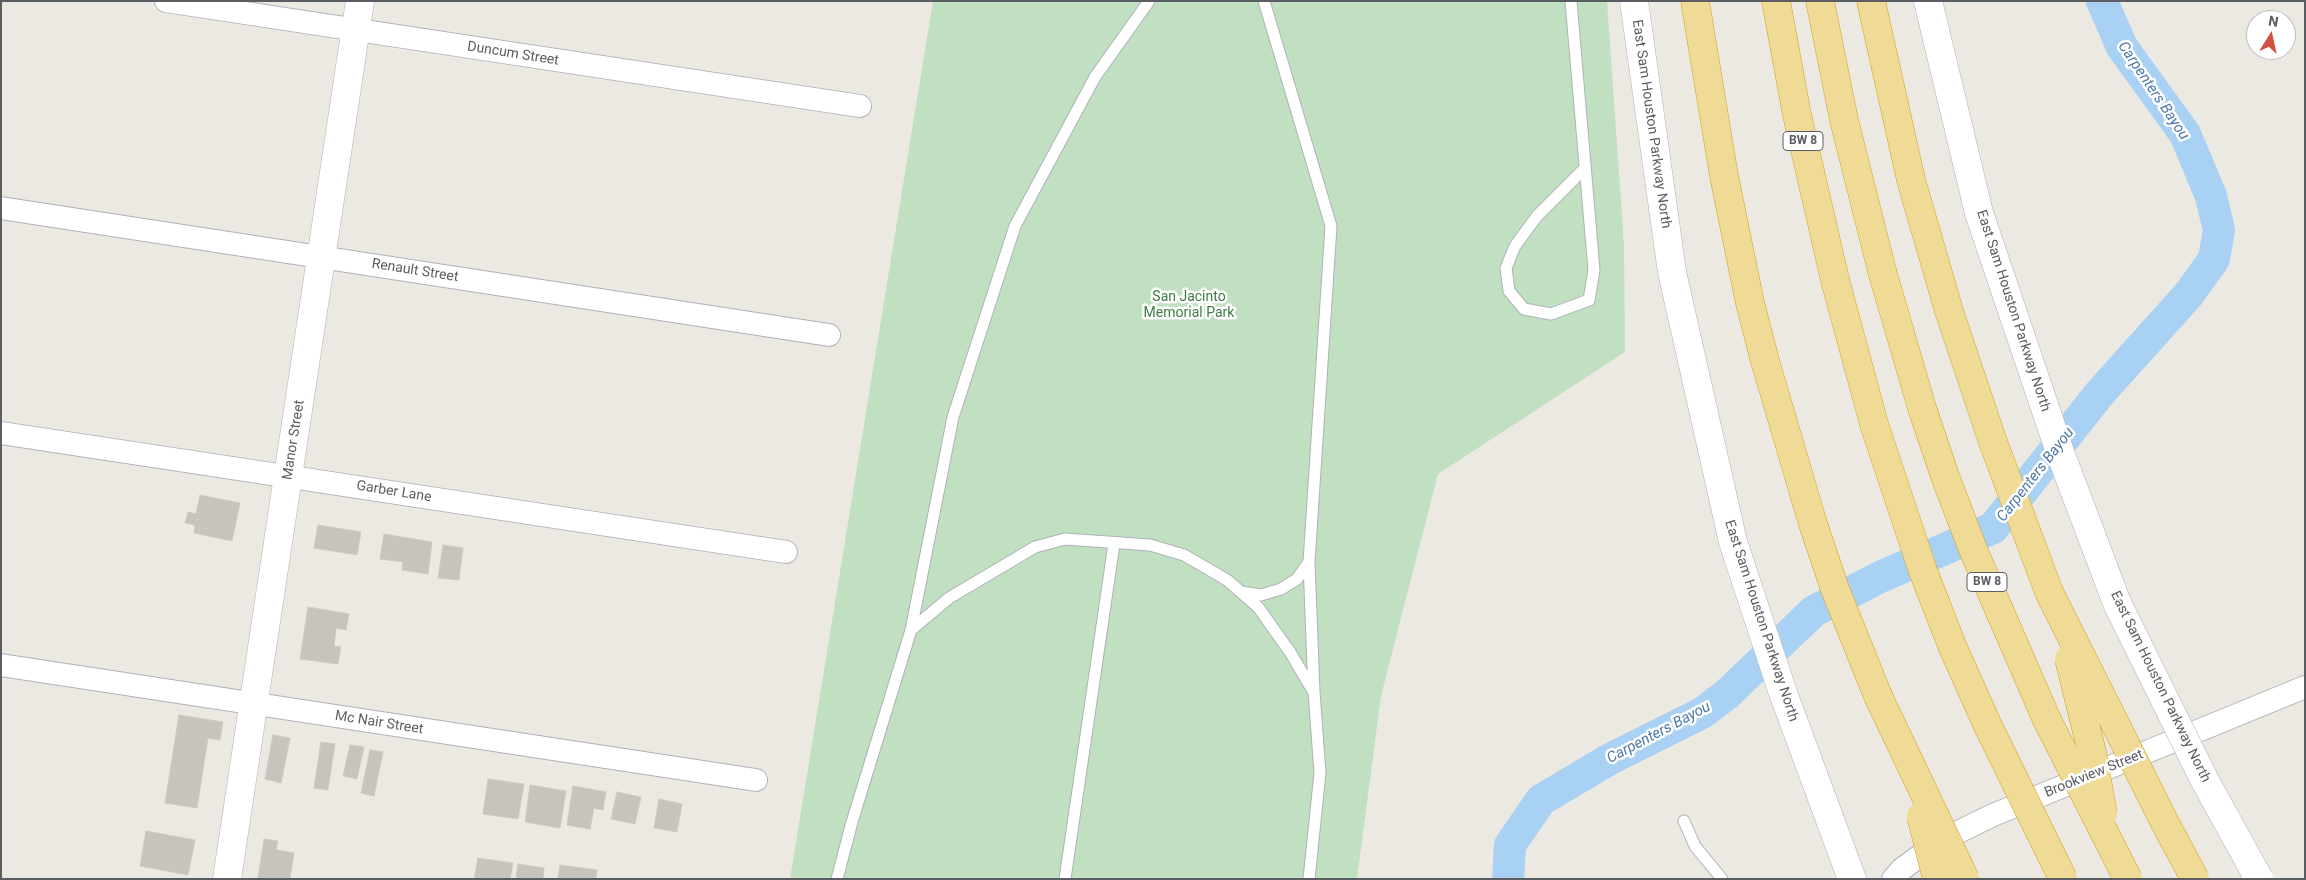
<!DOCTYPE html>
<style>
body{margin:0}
#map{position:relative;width:2306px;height:880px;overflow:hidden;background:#ebe9e2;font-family:Roboto,sans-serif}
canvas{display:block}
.frame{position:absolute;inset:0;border:2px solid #5a5d61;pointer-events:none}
.north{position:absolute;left:2246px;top:10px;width:50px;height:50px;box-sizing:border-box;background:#fff;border:1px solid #bdbec0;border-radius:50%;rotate:10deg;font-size:14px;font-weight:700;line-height:20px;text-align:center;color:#5a5d61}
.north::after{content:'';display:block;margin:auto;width:18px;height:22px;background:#d35040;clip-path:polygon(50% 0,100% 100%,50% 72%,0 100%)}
</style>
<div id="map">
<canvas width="2306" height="880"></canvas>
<div class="frame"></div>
<div class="north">N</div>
</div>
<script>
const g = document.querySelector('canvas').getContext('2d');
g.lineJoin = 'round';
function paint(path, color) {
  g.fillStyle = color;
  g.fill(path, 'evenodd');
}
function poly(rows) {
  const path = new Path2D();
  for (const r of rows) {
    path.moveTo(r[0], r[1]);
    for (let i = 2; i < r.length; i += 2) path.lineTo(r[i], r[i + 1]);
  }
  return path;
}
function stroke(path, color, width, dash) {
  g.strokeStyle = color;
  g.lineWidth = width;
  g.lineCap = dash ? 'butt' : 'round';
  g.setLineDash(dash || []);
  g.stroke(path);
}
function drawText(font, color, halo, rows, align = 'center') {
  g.font = font + ' Roboto,sans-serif';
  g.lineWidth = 5;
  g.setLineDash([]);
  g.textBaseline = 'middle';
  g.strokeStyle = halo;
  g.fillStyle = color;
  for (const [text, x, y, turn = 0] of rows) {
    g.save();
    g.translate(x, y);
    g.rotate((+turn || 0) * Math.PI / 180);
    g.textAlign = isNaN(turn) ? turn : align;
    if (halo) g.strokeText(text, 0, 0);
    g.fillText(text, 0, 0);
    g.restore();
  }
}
const green = poly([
 [933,1,1607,1,1624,245,1625,352,1438,474,1381,696,1357,879,790,879]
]);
const river = poly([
 [1508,879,1510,845,1541,800,1610,759,1702,713,1726,695,1814,611,1880,577,1993,528,2100,393,2189,294,2214,259,2219,230,2211,196,2185,134,2122,47,2102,1]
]);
const building = poly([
 [200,495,240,503,232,541,194,533,195,525,185,523,188,512,196,514,200,495],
 [318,525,361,532,357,555,314,548,318,525],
 [384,534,432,542,428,574,402,570,403,562,380,559,384,534],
 [443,545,463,548,459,580,438,578,443,545],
 [308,607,349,614,346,630,336,628,334,646,341,647,338,664,300,659,308,607],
 [179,715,223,722,220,740,208,738,197,808,165,803,179,715],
 [273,735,290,738,281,783,265,779,273,735],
 [321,742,335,744,328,790,314,788,321,742],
 [350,745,364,747,357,779,343,776,350,745],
 [370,750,383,752,374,796,361,793,370,750],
 [488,779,524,784,518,819,483,814,488,779],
 [530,785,566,791,560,828,525,822,530,785],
 [573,786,606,792,603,810,594,808,590,829,567,825,573,786],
 [617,792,641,797,635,824,611,819,617,792],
 [659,799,682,804,677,832,654,828,659,799],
 [146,831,195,840,188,875,140,866,146,831],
 [264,839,278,841,276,850,294,853,290,879,258,879,264,839],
 [478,858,513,863,510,879,474,879,478,858],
 [518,864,544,868,543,879,516,879,518,864],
 [560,865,597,870,596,879,558,879,560,865]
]);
const service = poly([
 [1264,1,1331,226,1309,562,1314,692,1320,773,1309,879],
 [1571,1,1594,270,1589,300,1551,314,1524,309,1509,291,1506,268,1515,246,1537,216,1585,168],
 [1241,592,1261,595,1281,589,1297,579,1309,562],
 [911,630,953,417,1015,226,1095,77,1149,1],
 [1684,821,1695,846,1722,879],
 [837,879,852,822,911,630,949,598,1035,547,1065,539,1150,545,1184,555,1227,580,1258,607,1290,652,1313,691],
 [1065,879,1114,544]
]);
const minor = poly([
 [166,1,860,106],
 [1,208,829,335],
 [1,433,786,552],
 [1,665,756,780],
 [1893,879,1902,869,1940,841,1993,815,2305,687]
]);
const tertiary = poly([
 [227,879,360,1]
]);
const secondary = poly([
 [1634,1,1672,272,1733,542,1783,693,1852,879],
 [1928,1,1979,213]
]);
const motorway = poly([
 [1695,1,1724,176,1750,303,1765,361,1813,524,1835,589,1878,696],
 [1776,1,1797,115,1835,280],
 [1820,1,1844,120,1882,271],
 [1871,1,1911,180,1949,311,1993,442,2049,592]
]);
const secondaryBridge = poly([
 [1979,213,2061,455,2117,603,2205,781,2259,879]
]);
const motorwayBridge = poly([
 [1882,271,1922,408,1946,479,1974,552,2047,720,2128,879],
 [1835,280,1874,424,1923,571,1953,648,1988,726,2063,879],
 [2049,592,2165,823,2195,879],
 [2069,659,2092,752,2103,814],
 [1878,696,1965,879],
 [1921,816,1937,879]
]);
const shields = [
 [1803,141,40],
 [1987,582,40]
];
const shieldNames = [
 ["BW 8",1803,141],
 ["BW 8",1987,582]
];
const streetNames = [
 ["Duncum Street",513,54,9],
 ["East Sam Houston Parkway North",1651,124,82],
 ["Renault Street",415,271,9],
 ["East Sam Houston Parkway North",2013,311,72],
 ["Manor Street",294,440,-81],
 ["Garber Lane",394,492,9],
 ["East Sam Houston Parkway North",1761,621,72],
 ["East Sam Houston Parkway North",2160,687,64],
 ["Mc Nair Street",379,723,9],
 ["Brookview Street",2094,774,-22]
];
const parkNames = [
 ["San Jacinto",1189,297],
 ["Memorial Park",1189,313]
];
const waterNames = [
 ["Carpenters Bayou",2153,91,56],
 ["Carpenters Bayou",2036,475,-52],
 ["Carpenters Bayou",1659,733,-28]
];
paint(green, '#c1e0c2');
stroke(river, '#a9d1f4', 32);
paint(building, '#c7c4be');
stroke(building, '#cfcbc1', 1);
stroke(service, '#afb2b6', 13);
stroke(minor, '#afb2b6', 24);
stroke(tertiary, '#afb2b6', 29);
stroke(secondary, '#aeb1b6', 29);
stroke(motorway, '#d29f1b', 29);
stroke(service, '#fff', 11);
stroke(minor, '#fff', 22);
stroke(tertiary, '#fff', 28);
stroke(secondary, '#fff', 28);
stroke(motorway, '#efdb95', 28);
stroke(secondaryBridge, '#aeb1b6', 29, []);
stroke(motorwayBridge, '#d29f1b', 29, []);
stroke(secondaryBridge, '#fff', 28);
stroke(motorwayBridge, '#efdb95', 28);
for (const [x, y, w] of shields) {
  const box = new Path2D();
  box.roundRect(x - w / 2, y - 9.5, w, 19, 4);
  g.fillStyle = '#fff';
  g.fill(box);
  stroke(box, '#5a5d61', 1);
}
drawText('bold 12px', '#5a5d61', null, shieldNames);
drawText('14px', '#5a5d61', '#fff', streetNames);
drawText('14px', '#3e7c43', '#fff', parkNames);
drawText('italic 15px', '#4d78ab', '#fff', waterNames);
</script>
